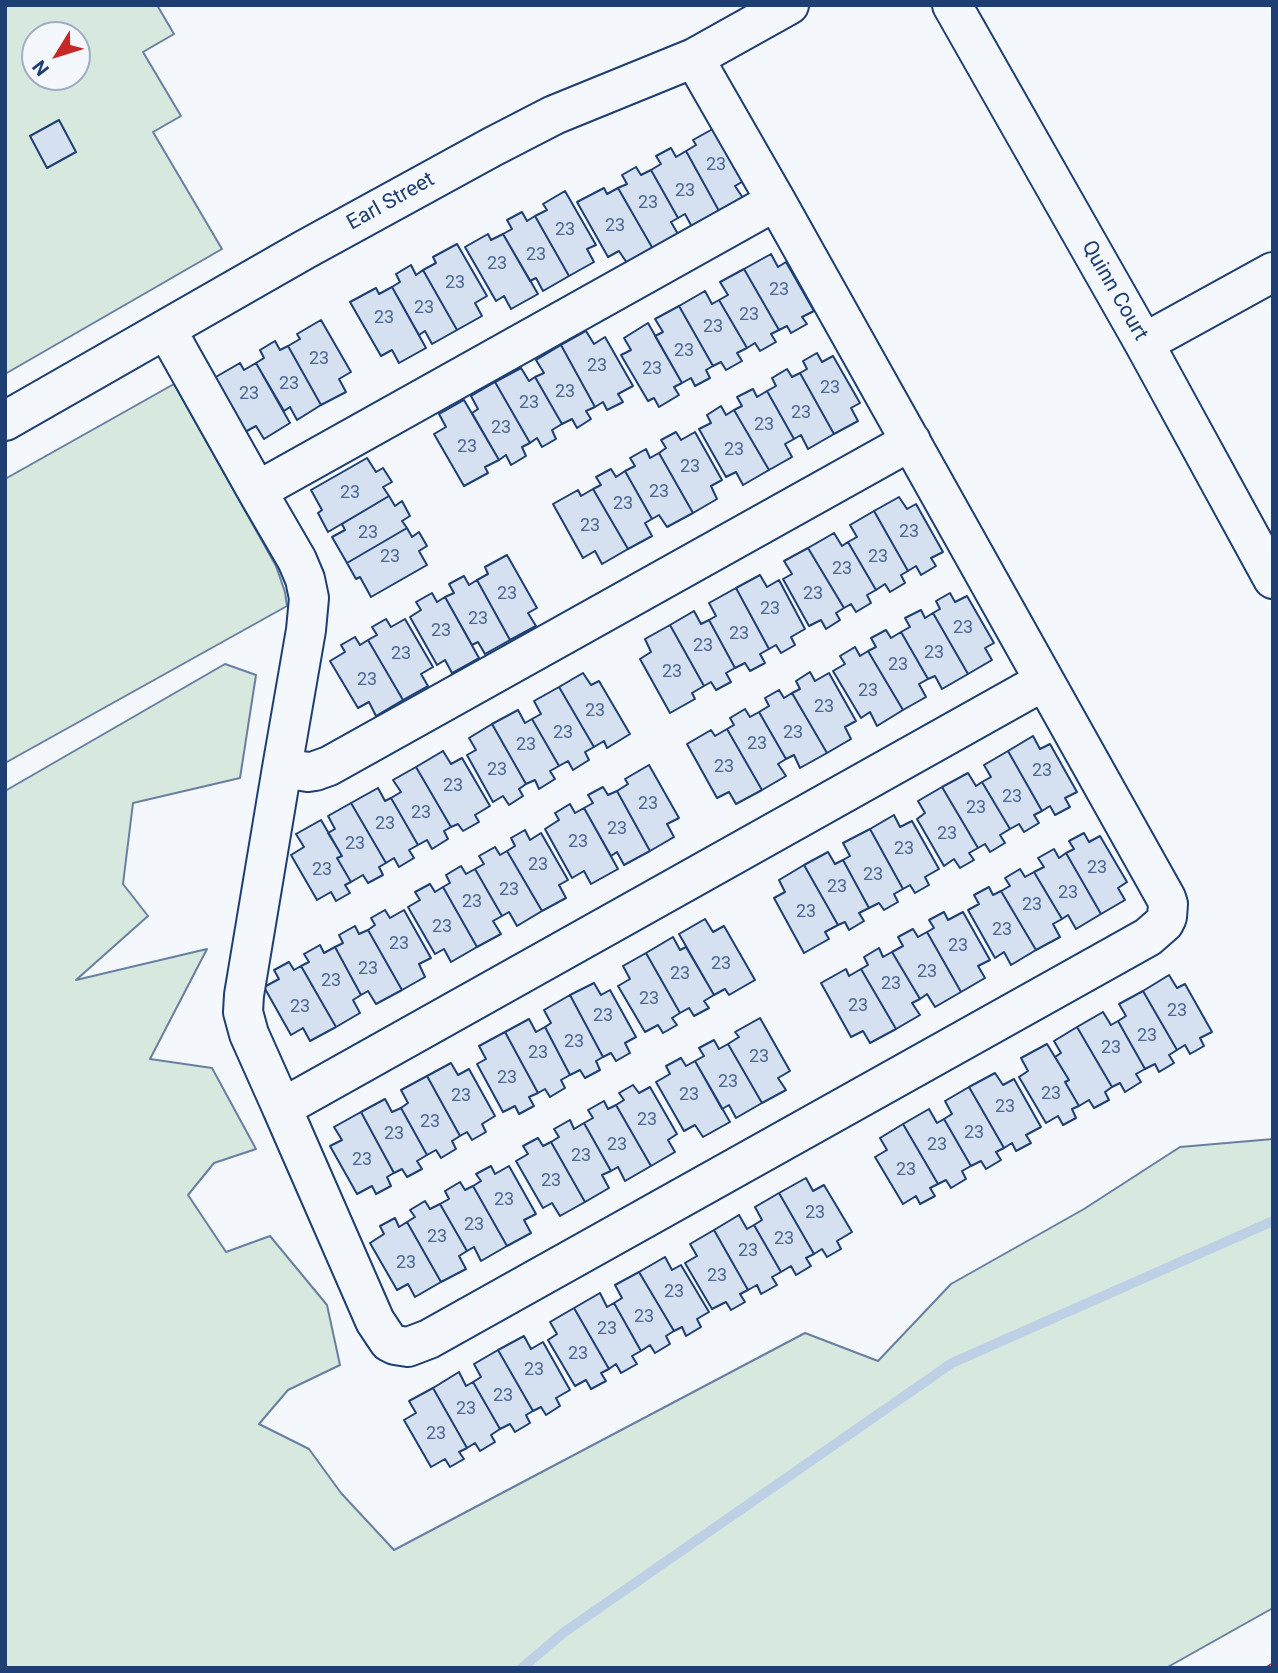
<!DOCTYPE html>
<style>
body{margin:0}
#map{position:relative;width:1278px;height:1673px;overflow:hidden;background:#f4f7fb;font-family:Roboto,sans-serif}
canvas{display:block}
.frame{position:absolute;inset:0;border:7px solid #1d3f73;pointer-events:none}
.north{position:absolute;left:21px;top:21px;width:70px;height:70px;box-sizing:border-box;background:#f4f7fb;border:2px solid #9eadc5;border-radius:50%;rotate:232deg;font-size:19px;font-weight:700;line-height:28px;text-align:center;color:#1d3f73}
.north::after{content:'';display:block;margin:auto;width:24px;height:32px;background:#c62828;clip-path:polygon(50% 0,100% 100%,50% 72%,0 100%)}
</style>
<div id="map">
<canvas width="1278" height="1673"></canvas>
<div class="frame"></div>
<div class="north">N</div>
</div>
<script>
const g = document.querySelector('canvas').getContext('2d');
g.lineJoin = 'round';
function paint(path, color) {
  g.fillStyle = color;
  g.fill(path, 'evenodd');
}
function poly(rows) {
  const path = new Path2D();
  for (const r of rows) {
    path.moveTo(r[0], r[1]);
    for (let i = 2; i < r.length; i += 2) path.lineTo(r[i], r[i + 1]);
  }
  return path;
}
function stroke(path, color, width, dash) {
  g.strokeStyle = color;
  g.lineWidth = width;
  g.lineCap = dash ? 'butt' : 'round';
  g.setLineDash(dash || []);
  g.stroke(path);
}
function drawText(font, color, halo, rows, align = 'center') {
  g.font = font + ' Roboto,sans-serif';
  g.lineWidth = 5;
  g.setLineDash([]);
  g.textBaseline = 'middle';
  g.strokeStyle = halo;
  g.fillStyle = color;
  for (const [text, x, y, turn = 0] of rows) {
    g.save();
    g.translate(x, y);
    g.rotate((+turn || 0) * Math.PI / 180);
    g.textAlign = isNaN(turn) ? turn : align;
    if (halo) g.strokeText(text, 0, 0);
    g.fillText(text, 0, 0);
    g.restore();
  }
}
const green = poly([
 [5,5,157,5,174,34,143,52,181,116,153,132,222,249,5,374,5,5],
 [35,35,77,35,77,77,35,77,35,35],
 [174,384,276,566,285,592,287,606,5,763,5,479,174,384],
 [225,664,256,675,240,778,133,803,123,884,148,916,76,980,207,949,150,1059,212,1068,256,1149,214,1163,188,1195,226,1252,270,1236,327,1305,340,1365,288,1390,259,1424,309,1449,341,1493,394,1550,805,1333,878,1361,951,1284,1084,1209,1180,1147,1273,1139,1273,1608,1166,1668,5,1668,5,791,225,664]
]);
const stream = poly([
 [522,1668,563,1633,952,1363,1273,1221]
]);
const building = poly([
 [59,120,76,152,47,168,30,136,59,120],
 [718,126,747,179,735,186,743,198,719,211,686,151,696,145,693,140,718,126],
 [671,148,676,157,686,151,719,211,692,227,685,214,678,218,651,170,661,164,656,156,671,148],
 [636,167,641,175,651,170,678,218,671,222,678,234,653,249,618,188,627,184,622,175,636,167],
 [604,188,607,194,618,188,653,249,627,263,619,251,608,257,577,202,604,188],
 [565,191,596,245,587,249,594,262,569,276,535,216,547,210,543,204,565,191],
 [522,212,527,221,535,216,569,276,543,291,536,278,530,281,503,234,512,229,507,220,522,212],
 [488,234,491,240,503,234,538,294,511,309,504,296,496,301,465,247,488,234],
 [457,244,487,296,475,303,482,316,457,330,423,270,436,263,433,257,457,244],
 [771,254,778,267,786,262,814,311,802,317,807,324,791,333,787,326,779,330,744,269,771,254],
 [411,265,416,275,423,270,457,330,432,344,425,331,419,335,392,287,400,282,396,274,411,265],
 [744,269,779,330,771,334,776,342,760,351,755,343,747,348,719,300,728,295,720,282,744,269],
 [392,287,426,348,399,363,392,350,381,356,350,302,376,288,379,294,392,287],
 [705,291,712,304,719,300,747,348,737,353,742,361,726,370,721,362,713,366,679,306,705,291],
 [679,306,713,366,706,370,710,378,695,386,691,378,682,383,655,336,663,332,655,319,679,306],
 [321,320,351,372,339,379,346,392,321,405,288,346,300,339,297,334,321,320],
 [648,323,682,383,674,387,679,395,659,407,654,398,648,401,621,355,631,350,624,338,648,323],
 [586,331,594,344,605,337,633,386,618,394,623,402,607,410,603,402,595,407,561,345,586,331],
 [275,341,280,350,288,346,321,405,297,420,290,407,284,411,256,363,264,358,260,350,275,341],
 [561,345,595,407,586,411,591,419,577,428,572,419,562,424,535,377,544,373,536,360,561,345],
 [817,353,822,362,833,356,860,403,851,408,858,421,834,434,800,373,807,369,803,361,817,353],
 [240,363,244,370,256,363,290,423,264,439,256,426,245,432,214,378,240,363],
 [521,368,529,381,535,377,562,424,552,430,556,439,542,447,537,438,530,443,495,382,521,368],
 [787,369,792,377,800,373,834,434,808,449,801,435,794,439,767,391,776,386,772,378,787,369],
 [495,382,530,443,522,447,526,456,511,465,506,455,499,460,472,413,478,409,471,396,495,382],
 [753,389,757,397,767,391,794,439,785,444,792,457,769,470,734,410,742,406,737,397,753,389],
 [464,400,499,460,485,467,488,473,464,486,434,434,446,427,439,414,464,400],
 [721,406,726,415,734,410,769,470,743,485,736,472,726,477,699,429,711,423,707,415,721,406],
 [676,432,681,440,695,432,722,480,711,486,717,499,693,513,659,453,666,448,661,440,676,432],
 [646,449,650,458,659,453,693,513,667,527,659,515,652,519,625,471,635,466,630,458,646,449],
 [367,458,376,472,383,468,392,482,383,487,389,496,328,532,318,513,322,510,311,490,367,458],
 [611,469,616,477,625,471,652,519,645,523,652,536,628,549,593,489,601,485,596,477,611,469],
 [593,489,628,549,602,564,595,551,583,558,553,504,578,490,581,496,593,489],
 [389,496,395,506,402,501,410,516,402,521,407,528,347,563,332,537,345,530,342,524,389,496],
 [899,497,907,509,916,504,943,552,931,558,936,566,921,575,916,566,908,571,874,511,899,497],
 [874,511,908,571,901,575,905,583,890,592,885,584,876,590,848,542,857,537,850,525,874,511],
 [407,528,412,537,419,532,427,546,419,551,427,565,371,597,360,577,356,579,347,563,407,528],
 [834,533,842,546,848,542,876,590,867,595,871,603,856,612,851,604,844,608,808,548,834,533],
 [808,548,844,608,836,613,840,620,826,629,821,620,809,626,783,579,792,574,784,561,808,548],
 [507,555,537,608,528,613,536,626,510,640,477,580,488,574,485,567,507,555],
 [760,575,767,587,779,580,805,629,791,637,795,645,781,653,776,645,769,649,736,588,760,575],
 [464,576,469,585,477,580,510,640,485,654,478,642,472,645,445,597,454,593,449,584,464,576],
 [736,588,769,649,760,654,765,663,750,671,745,663,735,668,709,620,716,616,709,603,736,588],
 [432,593,437,602,445,597,479,658,452,673,445,660,437,665,410,617,421,610,416,602,432,593],
 [950,593,955,602,967,596,994,643,985,648,992,660,968,674,933,613,940,609,936,601,950,593],
 [921,610,925,618,933,613,968,674,942,689,935,676,928,679,901,632,910,627,905,618,921,610],
 [694,611,701,624,709,620,735,668,726,673,731,682,716,690,711,682,704,686,670,625,694,611],
 [386,619,391,627,405,619,433,667,421,674,428,686,403,700,368,640,377,635,372,627,386,619],
 [670,625,704,686,692,693,695,699,670,713,640,659,651,652,645,639,670,625],
 [886,630,891,638,901,632,928,679,919,684,926,697,903,710,868,651,876,647,871,638,886,630],
 [355,637,360,645,368,640,403,700,376,716,369,702,358,708,330,661,345,652,341,645,355,637],
 [855,647,860,656,868,651,903,710,877,726,870,712,861,718,833,671,845,664,840,656,855,647],
 [810,672,815,681,829,673,856,721,845,727,851,739,827,753,792,693,800,689,796,681,810,672],
 [583,673,591,685,599,681,630,734,607,748,604,741,594,747,559,687,583,673],
 [559,687,594,747,585,752,589,760,573,770,568,761,559,766,532,719,541,714,534,701,559,687],
 [779,690,784,698,792,693,827,753,800,768,794,755,786,759,759,712,769,706,765,698,779,690],
 [745,709,750,717,759,712,786,759,778,764,786,776,762,790,727,729,734,725,730,718,745,709],
 [518,710,525,723,532,719,559,766,550,771,555,779,539,789,535,780,526,784,492,724,518,710],
 [492,724,526,784,519,789,523,796,509,805,503,796,493,802,467,755,476,750,469,738,492,724],
 [727,729,762,790,736,804,729,792,717,798,687,744,711,730,715,736,727,729],
 [1033,736,1040,749,1050,744,1077,792,1065,798,1070,807,1055,815,1050,806,1042,811,1008,751,1033,736],
 [443,751,451,764,462,758,490,806,475,815,479,822,463,831,458,824,451,827,416,767,443,751],
 [1008,751,1042,811,1034,815,1039,823,1024,832,1019,824,1010,829,982,782,991,777,984,765,1008,751],
 [649,765,679,818,667,824,674,837,650,851,617,791,628,784,625,779,649,765],
 [416,767,451,827,444,831,448,839,432,849,427,840,418,845,391,798,401,792,393,780,416,767],
 [968,773,976,786,982,782,1010,829,1000,835,1005,843,990,852,985,844,978,848,942,787,968,773],
 [603,787,608,795,617,791,650,851,624,865,617,852,611,856,584,808,593,803,588,795,603,787],
 [942,787,978,848,969,853,974,860,960,868,954,859,944,866,917,819,925,813,918,801,942,787],
 [378,788,385,801,391,798,418,845,409,850,414,858,399,867,394,858,386,863,351,803,378,788],
 [351,803,386,863,379,867,383,875,368,883,363,875,351,882,337,858,342,856,328,833,335,829,328,816,351,803],
 [570,804,575,813,584,808,618,869,591,884,584,871,572,878,545,829,559,820,555,813,570,804],
 [894,815,900,827,912,821,939,869,925,877,929,885,915,893,910,885,903,889,870,829,894,815],
 [321,820,342,856,337,858,351,882,345,885,350,893,336,901,331,892,317,900,291,855,304,847,296,834,321,820],
 [870,829,903,889,894,894,898,902,884,910,879,903,869,908,843,860,850,856,843,843,870,829],
 [525,830,530,840,541,833,568,880,559,885,566,898,542,911,507,851,515,846,511,838,525,830],
 [1084,833,1089,842,1100,836,1127,882,1118,888,1125,900,1101,914,1066,853,1074,849,1069,841,1084,833],
 [495,847,500,855,507,851,542,911,517,926,509,912,502,916,475,869,484,864,479,856,495,847],
 [1054,849,1059,858,1066,853,1101,914,1076,929,1068,915,1062,919,1034,872,1044,867,1038,858,1054,849],
 [828,852,835,864,843,860,869,908,859,913,864,921,849,930,845,922,838,925,804,865,828,852],
 [804,865,838,925,825,932,829,939,804,953,774,898,785,892,779,880,804,865],
 [461,866,466,874,475,869,502,916,493,921,501,934,477,947,443,887,450,883,446,875,461,866],
 [1020,869,1025,877,1034,872,1062,919,1053,924,1060,937,1036,950,1001,891,1010,886,1005,878,1020,869],
 [430,884,435,892,443,887,477,947,451,962,444,949,435,954,408,907,420,900,415,892,430,884],
 [989,887,993,895,1001,891,1036,950,1011,965,1004,952,995,958,968,910,979,904,974,895,989,887],
 [385,910,390,918,404,910,431,958,419,964,425,977,402,990,368,930,375,925,371,918,385,910],
 [944,912,948,920,963,912,990,960,978,966,985,978,961,992,927,932,934,928,929,920,944,912],
 [705,919,713,932,724,926,755,980,729,995,725,989,714,995,679,934,705,919],
 [355,926,359,934,368,930,402,990,376,1004,368,991,361,995,335,947,343,943,339,935,355,926],
 [913,929,918,937,927,932,961,992,935,1007,927,994,920,999,892,952,903,946,898,937,913,929],
 [673,937,680,950,686,947,714,995,704,1001,709,1008,694,1016,689,1008,680,1013,646,953,673,937],
 [320,945,324,953,335,947,361,995,353,1000,360,1013,336,1027,301,966,309,962,304,954,320,945],
 [879,948,883,957,892,952,920,999,912,1003,920,1015,896,1029,861,969,868,965,864,957,879,948],
 [646,953,680,1013,672,1018,677,1025,663,1033,658,1025,645,1032,618,986,630,979,623,966,646,953],
 [289,962,294,970,301,966,336,1027,310,1041,303,1028,291,1035,264,987,279,979,274,970,289,962],
 [846,969,849,976,861,969,896,1029,870,1043,863,1031,851,1037,821,983,846,969],
 [1169,975,1177,988,1185,984,1212,1032,1200,1038,1204,1046,1190,1054,1185,1045,1177,1050,1143,991,1169,975],
 [594,983,601,995,610,990,636,1037,625,1043,630,1053,616,1061,611,1053,603,1057,570,995,594,983],
 [1143,991,1177,1050,1169,1055,1174,1063,1159,1072,1155,1064,1145,1069,1118,1021,1126,1016,1119,1004,1143,991],
 [570,995,603,1057,596,1061,600,1070,585,1078,580,1070,570,1075,545,1027,551,1023,544,1010,570,995],
 [1103,1012,1111,1025,1118,1021,1145,1069,1136,1074,1141,1082,1125,1092,1120,1083,1112,1087,1077,1027,1103,1012],
 [760,1018,790,1071,778,1078,786,1090,762,1103,728,1044,739,1037,735,1032,760,1018],
 [529,1019,536,1032,545,1027,570,1075,561,1080,565,1088,550,1097,545,1089,538,1093,505,1032,529,1019],
 [1077,1027,1112,1087,1105,1092,1109,1100,1094,1108,1089,1100,1079,1106,1065,1082,1069,1080,1055,1057,1061,1053,1054,1041,1077,1027],
 [505,1032,538,1093,529,1097,534,1106,519,1114,515,1106,503,1112,477,1064,486,1059,479,1046,505,1032],
 [714,1040,719,1049,728,1044,762,1103,736,1118,729,1105,722,1109,695,1061,704,1056,699,1048,714,1040],
 [1047,1044,1069,1080,1065,1082,1079,1106,1072,1109,1076,1118,1063,1125,1058,1116,1046,1123,1019,1077,1028,1071,1021,1058,1047,1044],
 [681,1058,686,1066,695,1061,730,1122,703,1137,695,1125,684,1131,656,1082,670,1074,666,1066,681,1058],
 [451,1063,458,1075,469,1069,495,1116,482,1124,486,1132,472,1140,467,1132,460,1136,427,1076,451,1063],
 [995,1073,1003,1085,1014,1079,1041,1127,1026,1135,1031,1143,1016,1151,1012,1143,1004,1148,969,1087,995,1073],
 [427,1076,460,1136,452,1141,456,1149,441,1158,436,1150,427,1155,401,1108,408,1103,401,1090,427,1076],
 [633,1085,639,1093,650,1087,677,1134,668,1140,675,1152,651,1166,616,1105,624,1100,619,1093,633,1085],
 [969,1087,1004,1148,996,1152,1001,1160,986,1169,981,1161,971,1166,944,1119,952,1114,945,1101,969,1087],
 [385,1099,392,1112,401,1108,427,1155,417,1161,422,1169,407,1177,402,1169,394,1173,361,1112,385,1099],
 [604,1101,608,1109,616,1105,651,1166,625,1181,618,1167,611,1171,584,1123,593,1118,588,1110,604,1101],
 [929,1109,937,1123,944,1119,971,1166,962,1171,966,1179,951,1188,946,1180,938,1184,903,1124,929,1109],
 [361,1112,394,1173,387,1177,391,1186,376,1194,372,1186,357,1194,330,1146,342,1140,334,1127,361,1112],
 [570,1120,574,1129,584,1123,611,1171,602,1175,609,1188,585,1202,551,1142,559,1137,554,1129,570,1120],
 [903,1124,938,1184,930,1188,935,1196,920,1204,916,1196,903,1204,875,1157,887,1150,880,1138,903,1124],
 [538,1138,543,1146,551,1142,585,1202,560,1216,552,1203,543,1208,516,1161,528,1154,523,1146,538,1138],
 [491,1166,495,1174,509,1166,536,1214,524,1220,531,1233,507,1246,473,1186,481,1181,476,1174,491,1166],
 [806,1178,813,1191,824,1185,852,1232,837,1241,841,1249,827,1257,822,1249,814,1254,779,1193,806,1178],
 [460,1182,465,1190,473,1186,507,1246,481,1261,474,1247,467,1251,440,1204,449,1199,445,1191,460,1182],
 [779,1193,814,1254,806,1258,811,1266,796,1275,791,1266,781,1272,754,1225,762,1220,755,1207,779,1193],
 [425,1201,430,1209,440,1204,467,1251,459,1256,466,1269,441,1282,407,1222,415,1217,410,1210,425,1201],
 [739,1215,747,1229,754,1225,781,1272,772,1277,777,1285,761,1294,757,1285,748,1290,714,1230,739,1215],
 [395,1218,399,1227,407,1222,441,1282,415,1297,408,1284,397,1290,370,1243,384,1234,380,1226,395,1218],
 [714,1230,748,1290,740,1294,745,1302,731,1310,726,1302,712,1309,685,1263,697,1256,690,1244,714,1230],
 [665,1257,672,1270,681,1265,709,1312,697,1319,701,1327,686,1336,682,1327,674,1331,639,1272,665,1257],
 [639,1272,674,1331,666,1336,670,1344,655,1353,650,1345,641,1351,614,1303,622,1298,615,1285,639,1272],
 [600,1293,607,1307,614,1303,641,1351,632,1356,637,1364,621,1373,616,1364,609,1369,574,1308,600,1293],
 [574,1308,609,1369,601,1373,606,1381,591,1389,586,1380,575,1386,548,1340,557,1334,550,1322,574,1308],
 [524,1336,531,1349,543,1342,570,1390,556,1398,560,1406,546,1415,541,1407,533,1411,498,1350,524,1336],
 [498,1350,533,1411,526,1415,530,1423,515,1432,510,1424,500,1429,473,1382,481,1377,474,1364,498,1350],
 [459,1372,466,1386,473,1382,500,1429,491,1435,495,1442,480,1451,475,1443,467,1448,433,1388,459,1372],
 [433,1388,467,1448,459,1452,464,1459,450,1467,445,1459,431,1467,404,1420,416,1413,409,1401,433,1388]
]);
const minor = poly([
 [952,5,1144,343,1273,579],
 [694,58,776,201,1166,898,1168,904,1167,917,1164,923,1148,937,429,1339,408,1347,395,1345,389,1342,375,1321,282,1108,1044,681],
 [166,329,257,491],
 [1144,343,1273,272],
 [5,421,304,250,492,147,554,115,694,58,789,5],
 [282,768,306,630,309,598,305,579,297,560,257,491,776,201],
 [282,1108,249,1034,243,1012,244,995,282,768,308,772,315,771,329,766,911,441]
]);
const power = poly([
 [1265,1668,1273,1663]
]);
const numberNames = [
 ["23",716,165],
 ["23",685,191],
 ["23",648,203],
 ["23",615,226],
 ["23",565,230],
 ["23",536,255],
 ["23",497,264],
 ["23",455,283],
 ["23",779,290],
 ["23",424,308],
 ["23",749,315],
 ["23",384,318],
 ["23",713,327],
 ["23",684,351],
 ["23",319,359],
 ["23",597,366],
 ["23",652,369],
 ["23",289,384],
 ["23",830,388],
 ["23",565,392],
 ["23",249,394],
 ["23",529,403],
 ["23",801,413],
 ["23",764,425],
 ["23",501,428],
 ["23",467,447],
 ["23",734,450],
 ["23",690,467],
 ["23",659,492],
 ["23",350,493],
 ["23",623,504],
 ["23",590,526],
 ["23",909,532],
 ["23",368,533],
 ["23",390,557],
 ["23",878,557],
 ["23",842,569],
 ["23",507,594],
 ["23",813,594],
 ["23",770,609],
 ["23",478,619],
 ["23",963,628],
 ["23",441,631],
 ["23",739,634],
 ["23",703,646],
 ["23",934,653],
 ["23",401,654],
 ["23",898,665],
 ["23",672,672],
 ["23",367,680],
 ["23",868,691],
 ["23",824,707],
 ["23",595,711],
 ["23",563,733],
 ["23",793,733],
 ["23",757,744],
 ["23",526,745],
 ["23",724,767],
 ["23",497,770],
 ["23",1042,771],
 ["23",453,786],
 ["23",1012,797],
 ["23",648,804],
 ["23",976,808],
 ["23",421,813],
 ["23",385,824],
 ["23",617,829],
 ["23",947,834],
 ["23",578,842],
 ["23",355,844],
 ["23",904,849],
 ["23",538,865],
 ["23",1097,868],
 ["23",322,870],
 ["23",873,875],
 ["23",837,887],
 ["23",509,890],
 ["23",1068,893],
 ["23",472,902],
 ["23",1032,905],
 ["23",806,912],
 ["23",442,927],
 ["23",1002,930],
 ["23",399,944],
 ["23",958,946],
 ["23",721,964],
 ["23",368,969],
 ["23",927,972],
 ["23",680,974],
 ["23",331,981],
 ["23",891,984],
 ["23",649,999],
 ["23",858,1006],
 ["23",300,1007],
 ["23",1177,1011],
 ["23",603,1016],
 ["23",1147,1036],
 ["23",574,1042],
 ["23",1111,1048],
 ["23",538,1053],
 ["23",759,1057],
 ["23",507,1078],
 ["23",728,1082],
 ["23",1051,1094],
 ["23",689,1095],
 ["23",461,1096],
 ["23",1005,1107],
 ["23",647,1120],
 ["23",430,1122],
 ["23",974,1133],
 ["23",394,1134],
 ["23",617,1145],
 ["23",937,1145],
 ["23",581,1156],
 ["23",362,1160],
 ["23",906,1170],
 ["23",551,1181],
 ["23",504,1200],
 ["23",815,1213],
 ["23",474,1225],
 ["23",437,1237],
 ["23",784,1239],
 ["23",748,1251],
 ["23",406,1263],
 ["23",717,1276],
 ["23",674,1292],
 ["23",644,1317],
 ["23",607,1329],
 ["23",578,1354],
 ["23",534,1370],
 ["23",503,1396],
 ["23",466,1409],
 ["23",436,1434]
];
const streetNames = [
 ["Earl Street",391,202,-29],
 ["Quinn Court",1114,291,60]
];
paint(green, '#d7e8df');
stroke(green, '#687fa3', 2);
stroke(stream, '#bed0e5', 10);
paint(building, '#d5e0f0');
stroke(building, '#1d3f73', 2);
stroke(minor, '#1d3f73', 42);
stroke(minor, '#f4f7fb', 38);
stroke(power, '#c62828', 2, [24, 5, 3.5, 5]);
drawText('18px', '#4b6792', null, numberNames);
drawText('21px', '#1d3f73', '#f4f7fb', streetNames);
</script>
